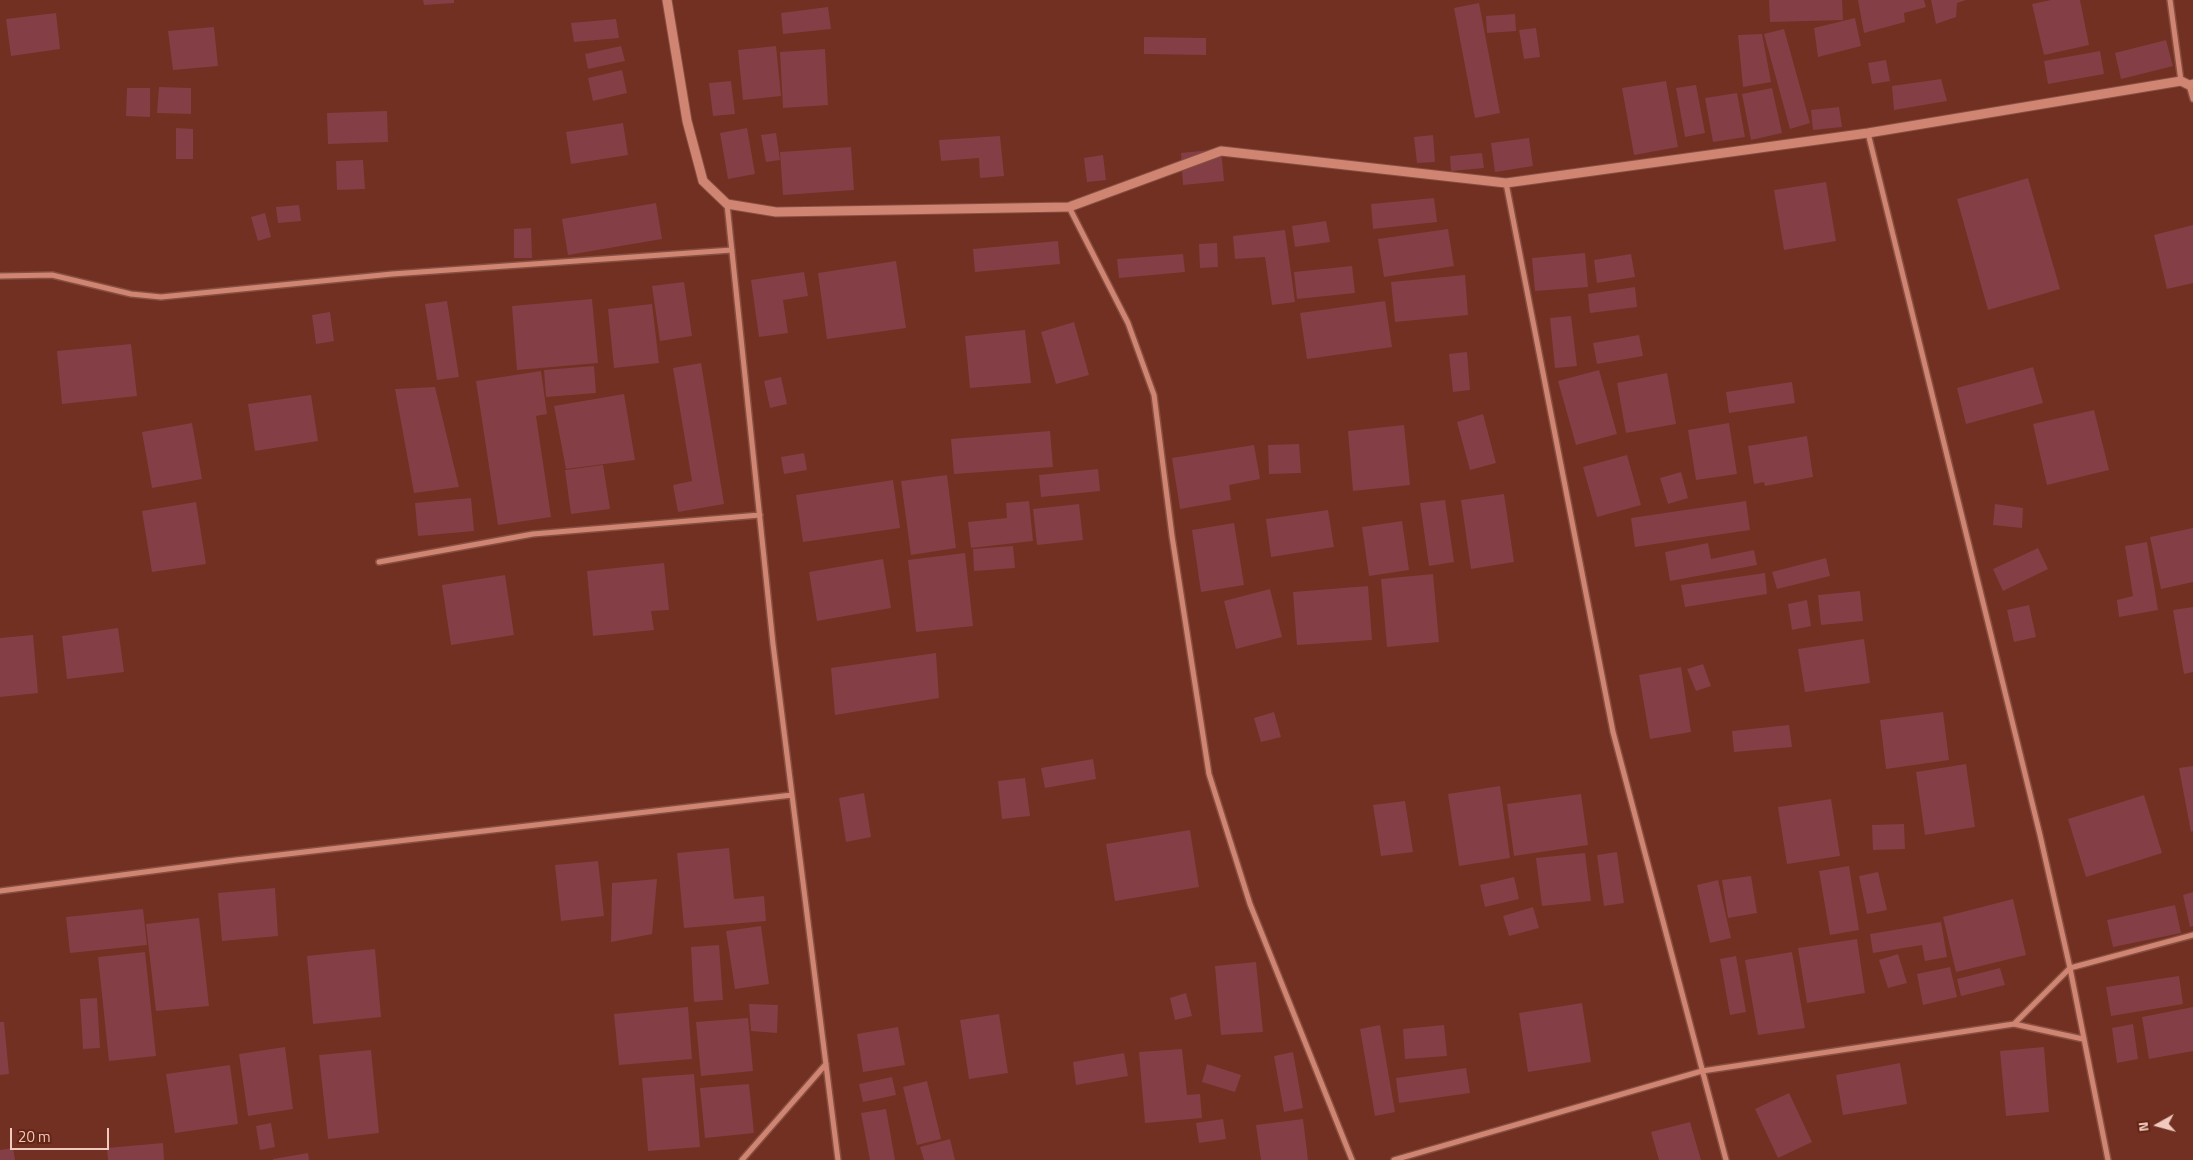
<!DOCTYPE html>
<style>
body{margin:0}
#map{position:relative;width:2193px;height:1160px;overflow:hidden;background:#713021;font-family:"Titillium Web",sans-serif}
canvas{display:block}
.north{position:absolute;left:2133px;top:1100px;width:50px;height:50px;-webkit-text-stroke:4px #652516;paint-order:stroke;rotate:263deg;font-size:14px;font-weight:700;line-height:20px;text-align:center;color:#f1c9be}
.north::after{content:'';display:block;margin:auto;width:18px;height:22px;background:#f1c9be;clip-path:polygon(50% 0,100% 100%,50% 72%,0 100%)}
.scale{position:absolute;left:10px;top:1128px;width:99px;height:22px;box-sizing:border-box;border:2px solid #f1c9be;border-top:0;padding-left:6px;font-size:15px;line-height:18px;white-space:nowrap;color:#f1c9be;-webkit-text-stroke:4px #652516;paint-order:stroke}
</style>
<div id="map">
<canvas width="2193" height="1160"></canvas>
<div class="north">N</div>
<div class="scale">20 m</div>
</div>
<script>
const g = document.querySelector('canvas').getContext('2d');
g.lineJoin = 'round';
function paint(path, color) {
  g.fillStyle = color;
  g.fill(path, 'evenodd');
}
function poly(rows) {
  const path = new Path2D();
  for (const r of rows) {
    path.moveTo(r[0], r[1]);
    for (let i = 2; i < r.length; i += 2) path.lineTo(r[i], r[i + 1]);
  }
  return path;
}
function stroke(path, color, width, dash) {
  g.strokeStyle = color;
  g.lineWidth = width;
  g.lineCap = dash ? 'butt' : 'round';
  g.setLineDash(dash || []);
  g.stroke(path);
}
const building = poly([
 [423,0,454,0,454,3,424,5],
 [1769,0,1842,0,1843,20,1770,22],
 [1858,0,1924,0,1926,7,1904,13,1905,22,1864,33],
 [1931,0,1966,0,1957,3,1956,17,1936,24],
 [2051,0,2080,0,2089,45,2044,55,2032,4],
 [1479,3,1500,113,1475,118,1454,8],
 [828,7,831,29,783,34,781,13],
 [56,13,60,49,11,56,6,19],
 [1515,14,1516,31,1487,33,1486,16],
 [1855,18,1861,46,1818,57,1814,28],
 [616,19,619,38,574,42,571,23],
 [214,27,218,66,173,70,168,31],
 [1536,28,1540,57,1524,59,1519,30],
 [1784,29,1810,123,1790,129,1764,34],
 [1762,34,1771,82,1743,87,1738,35],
 [1144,37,1206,38,1206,55,1144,54],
 [2166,40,2173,66,2121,79,2115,53],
 [621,46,625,61,588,69,585,54],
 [776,46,781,96,743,100,738,50],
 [825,49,828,105,783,108,780,52],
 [2100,51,2104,74,2048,84,2044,61],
 [1886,60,1890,81,1872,84,1868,63],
 [622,70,627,93,593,101,588,78],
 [1941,79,1947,101,1894,110,1892,86],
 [731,81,735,114,713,116,709,83],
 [1666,81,1678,147,1634,155,1622,88],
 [1696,85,1705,133,1685,137,1676,88],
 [159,87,191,88,191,114,157,113],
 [127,88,150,88,150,117,126,116],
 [1772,88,1782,133,1751,140,1742,94],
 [1737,93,1745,137,1713,142,1705,98],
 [1839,107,1842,127,1813,130,1811,110],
 [387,111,388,142,328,144,327,113],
 [623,123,628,155,571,164,566,132],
 [176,128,193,129,193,159,176,159],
 [747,128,755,174,728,179,720,133],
 [776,133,780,160,766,162,761,135],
 [1433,135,1435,162,1417,163,1414,137],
 [1000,136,1004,176,980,178,979,158,941,161,939,140],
 [1529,138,1533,166,1495,172,1491,143],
 [851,147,854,190,783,195,780,152],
 [1221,149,1224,181,1183,185,1181,153],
 [1482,153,1484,168,1451,171,1450,156],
 [1103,155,1106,180,1087,182,1084,158],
 [363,160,365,189,337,190,336,161],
 [2028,178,2060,289,1988,310,1957,199],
 [1826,182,1836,241,1784,250,1774,190],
 [1434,198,1437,222,1373,229,1371,204],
 [656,203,662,239,568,255,562,219],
 [299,205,301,221,278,223,276,207],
 [265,213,271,237,258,241,251,217],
 [1326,221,1330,242,1295,247,1292,226],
 [2193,225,2193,283,2167,289,2154,235],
 [531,228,532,258,514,258,514,229],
 [1448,229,1454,266,1384,277,1378,239],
 [1285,230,1295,302,1272,305,1265,257,1235,259,1233,236],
 [1058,241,1060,264,975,272,973,249],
 [1217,243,1218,267,1200,268,1199,244],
 [1585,253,1588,287,1535,291,1532,258],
 [1183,254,1185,272,1119,278,1117,259],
 [1631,254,1635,277,1597,283,1594,260],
 [896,261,906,328,827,339,818,273],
 [1352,266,1355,293,1297,299,1294,272],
 [804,272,808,296,783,300,788,333,759,337,751,280],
 [1465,275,1468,315,1395,322,1391,282],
 [684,282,692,336,660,341,652,286],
 [1635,287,1637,307,1590,313,1588,294],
 [592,299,598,363,517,370,512,306],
 [447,301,459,377,437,380,425,304],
 [1385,301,1392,347,1307,359,1300,313],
 [652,304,659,363,614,368,608,309],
 [330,312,334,341,316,344,312,315],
 [1571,316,1577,366,1555,368,1550,318],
 [1074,322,1089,375,1056,384,1041,332],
 [1025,330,1031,383,970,388,965,336],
 [1639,335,1643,356,1597,364,1593,343],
 [131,344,137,396,62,404,57,351],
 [1467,352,1470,390,1453,392,1449,354],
 [701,363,724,504,678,512,673,485,692,481,673,368],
 [594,366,596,393,546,397,544,370],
 [2033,367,2043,403,1966,424,1957,388],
 [1599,370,1617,434,1576,445,1558,381],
 [541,371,547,414,536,416,551,517,498,525,476,381],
 [1667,373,1676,424,1626,433,1617,383],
 [781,377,787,404,770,408,764,381],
 [1792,382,1795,403,1729,413,1726,392],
 [435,387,459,487,414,493,395,389],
 [624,394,635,460,566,469,554,406],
 [311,395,318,441,255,451,248,404],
 [2094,410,2109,470,2047,485,2033,424],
 [1483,414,1496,463,1470,470,1457,422],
 [192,423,202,479,152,488,142,432],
 [1729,423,1737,474,1696,480,1688,430],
 [1404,425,1410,485,1353,491,1348,431],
 [1050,431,1053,467,954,474,951,439],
 [1807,436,1813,477,1765,486,1764,482,1754,484,1748,446],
 [1299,444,1301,473,1269,474,1268,445],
 [1254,445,1260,479,1229,485,1231,500,1180,509,1172,458],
 [804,453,807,470,784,474,781,457],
 [1627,455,1641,505,1597,517,1583,467],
 [603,465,610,509,571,514,565,470],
 [1098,469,1100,491,1041,497,1039,475],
 [1681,472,1688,498,1668,504,1660,478],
 [947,475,956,548,911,555,901,481],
 [893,480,900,528,803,542,796,495],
 [1504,494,1514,562,1471,569,1461,500],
 [471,498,474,531,418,536,415,503],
 [1445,500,1454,562,1429,566,1420,503],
 [1029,501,1033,541,971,548,968,522,1007,518,1006,503],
 [1746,501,1750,530,1635,547,1631,518],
 [196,502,206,564,152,572,142,511],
 [1079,504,1083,540,1037,545,1033,509],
 [1995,504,2023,508,2022,528,1993,525],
 [1328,510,1334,547,1271,557,1266,519],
 [1402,521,1409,570,1369,576,1362,527],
 [1234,523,1244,585,1201,592,1192,530],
 [2193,528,2193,582,2161,589,2150,537],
 [2147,542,2158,610,2119,617,2117,600,2133,596,2125,546],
 [1708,543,1711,559,1754,550,1757,565,1670,581,1665,552],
 [1013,546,1015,568,974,571,973,549],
 [2038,548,2048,569,2003,591,1993,569],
 [965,553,973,626,916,632,908,560],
 [1826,558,1830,576,1777,589,1772,572],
 [883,559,891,608,817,621,809,572],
 [664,563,669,610,651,611,654,630,593,636,587,571],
 [1765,573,1767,594,1685,607,1681,585],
 [1433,574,1439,642,1387,647,1381,579],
 [505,575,514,635,451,645,442,585],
 [1368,586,1372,640,1297,645,1293,592],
 [1270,589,1282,637,1236,649,1224,601],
 [1860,591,1863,621,1821,625,1818,595],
 [1807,600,1811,626,1792,630,1788,604],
 [2029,605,2036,637,2014,642,2007,610],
 [2193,607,2193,672,2184,674,2173,610],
 [118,628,124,672,67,679,62,636],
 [33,635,38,693,0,697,0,638],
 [1864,639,1870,683,1805,692,1798,649],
 [936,653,939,698,835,715,831,668],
 [1703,664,1711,686,1696,691,1687,669],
 [1681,667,1691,732,1650,739,1639,675],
 [1274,712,1281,737,1261,742,1254,718],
 [1943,712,1949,760,1886,769,1880,720],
 [1789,725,1792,747,1734,752,1732,731],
 [1093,759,1096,779,1045,788,1041,768],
 [1966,764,1975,827,1925,835,1916,772],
 [2193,766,2193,831,2191,832,2179,768],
 [1025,778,1030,816,1002,819,998,781],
 [1500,786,1510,858,1459,866,1448,794],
 [864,793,871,837,846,842,839,798],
 [1581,794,1588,845,1514,856,1507,804],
 [2144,795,2162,853,2086,877,2068,819],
 [1831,799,1840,856,1787,864,1778,807],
 [1405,801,1413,852,1381,856,1373,805],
 [1904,824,1905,849,1873,850,1872,825],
 [1190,830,1199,887,1115,901,1106,844],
 [729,848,734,899,764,896,766,921,684,928,677,853],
 [1617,852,1624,903,1604,906,1597,855],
 [1585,853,1591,901,1542,906,1536,858],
 [598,861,604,916,561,921,555,865],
 [1849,866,1859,930,1830,935,1819,871],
 [1878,872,1887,910,1867,914,1859,876],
 [1751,876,1757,913,1728,918,1722,880],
 [1514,877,1519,899,1485,907,1480,885],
 [657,879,652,934,611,942,612,883],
 [1718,880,1731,938,1710,943,1697,885],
 [275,888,278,936,222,941,218,893],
 [2193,892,2193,926,2190,927,2183,895],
 [2013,899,2026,955,1956,972,1943,917],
 [2175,905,2181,933,2113,947,2107,920],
 [1533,907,1539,928,1509,936,1503,916],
 [143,909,147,945,70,953,66,917],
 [199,918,209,1006,156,1011,146,924],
 [1941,922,1947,957,1925,961,1922,945,1873,953,1870,934],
 [761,926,769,984,735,989,726,931],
 [1857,939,1865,993,1807,1003,1798,948],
 [719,945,723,1000,694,1002,691,947],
 [375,949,381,1017,313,1024,307,956],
 [145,952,156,1056,109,1061,98,957],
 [1792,952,1805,1028,1758,1035,1745,960],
 [1898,954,1907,983,1888,988,1879,960],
 [1736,956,1746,1012,1730,1015,1720,959],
 [1256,962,1263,1032,1221,1035,1215,966],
 [1950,967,1957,997,1923,1005,1917,974],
 [2000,968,2005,985,1961,996,1957,979],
 [2179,976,2183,1004,2111,1016,2106,987],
 [1186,993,1192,1016,1175,1020,1170,998],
 [97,998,100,1048,83,1049,80,999],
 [1582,1003,1591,1062,1528,1072,1519,1013],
 [749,1004,778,1005,777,1033,751,1031],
 [688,1007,692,1059,619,1065,614,1014],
 [2193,1007,2193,1051,2149,1059,2142,1017],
 [999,1014,1008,1073,969,1079,960,1020],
 [748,1018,753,1071,701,1076,696,1022],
 [0,1022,4,1022,9,1074,0,1075],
 [2133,1024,2138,1059,2117,1063,2112,1028],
 [1380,1025,1395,1112,1375,1116,1360,1029],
 [1444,1025,1447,1056,1405,1059,1403,1029],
 [898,1027,905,1065,863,1072,857,1034],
 [285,1047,293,1109,248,1116,239,1054],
 [2044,1047,2049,1112,2006,1116,2000,1051],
 [1182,1049,1187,1095,1200,1094,1202,1118,1145,1123,1139,1052],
 [371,1050,379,1133,328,1139,319,1055],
 [1293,1052,1303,1108,1284,1112,1274,1056],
 [1124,1053,1128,1076,1076,1085,1073,1062],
 [1900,1063,1907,1104,1843,1115,1836,1075],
 [1207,1064,1241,1075,1235,1092,1202,1082],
 [230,1065,238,1124,175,1133,166,1074],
 [1466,1068,1470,1093,1399,1103,1396,1078],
 [694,1074,700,1147,648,1151,642,1078],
 [892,1077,896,1095,863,1102,859,1084],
 [927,1081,941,1139,917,1145,903,1087],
 [749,1084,754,1133,705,1138,700,1088],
 [1789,1093,1812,1142,1778,1158,1755,1109],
 [886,1109,895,1160,870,1160,861,1113],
 [1223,1119,1226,1139,1199,1143,1196,1123],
 [1303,1119,1308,1160,1261,1160,1256,1125],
 [1690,1122,1701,1160,1659,1160,1651,1132],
 [271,1123,275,1147,260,1150,256,1126],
 [950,1139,955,1160,924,1160,920,1147],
 [163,1143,164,1160,108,1160,107,1148],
 [13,1148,15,1160,0,1160,0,1150],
 [308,1153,309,1160,273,1160,273,1159]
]);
const minor = poly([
 [2170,0,2181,81],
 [2189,85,2193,99],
 [1868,133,2040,835,2070,968,2108,1160],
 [1506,183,1613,732,1726,1160],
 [727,204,773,644,838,1160],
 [1069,207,1128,323,1154,395,1172,536,1209,774,1250,904,1352,1160],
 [0,276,52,275,131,294,161,297,392,274,732,250],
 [379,562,533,534,760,515],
 [0,891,236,860,792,795],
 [2014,1024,2070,968,2193,935],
 [742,1160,826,1064],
 [1394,1160,1702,1071,2014,1024,2083,1039]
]);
const tertiary = poly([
 [667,0,687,121,703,181,727,204,776,212,1069,207,1221,151,1506,183,1868,133,2181,81,2189,85,2193,84]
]);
paint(building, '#843e46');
stroke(minor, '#864e40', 8);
stroke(tertiary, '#864e40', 11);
stroke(minor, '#cf8572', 5);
stroke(tertiary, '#cf8572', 9);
</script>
